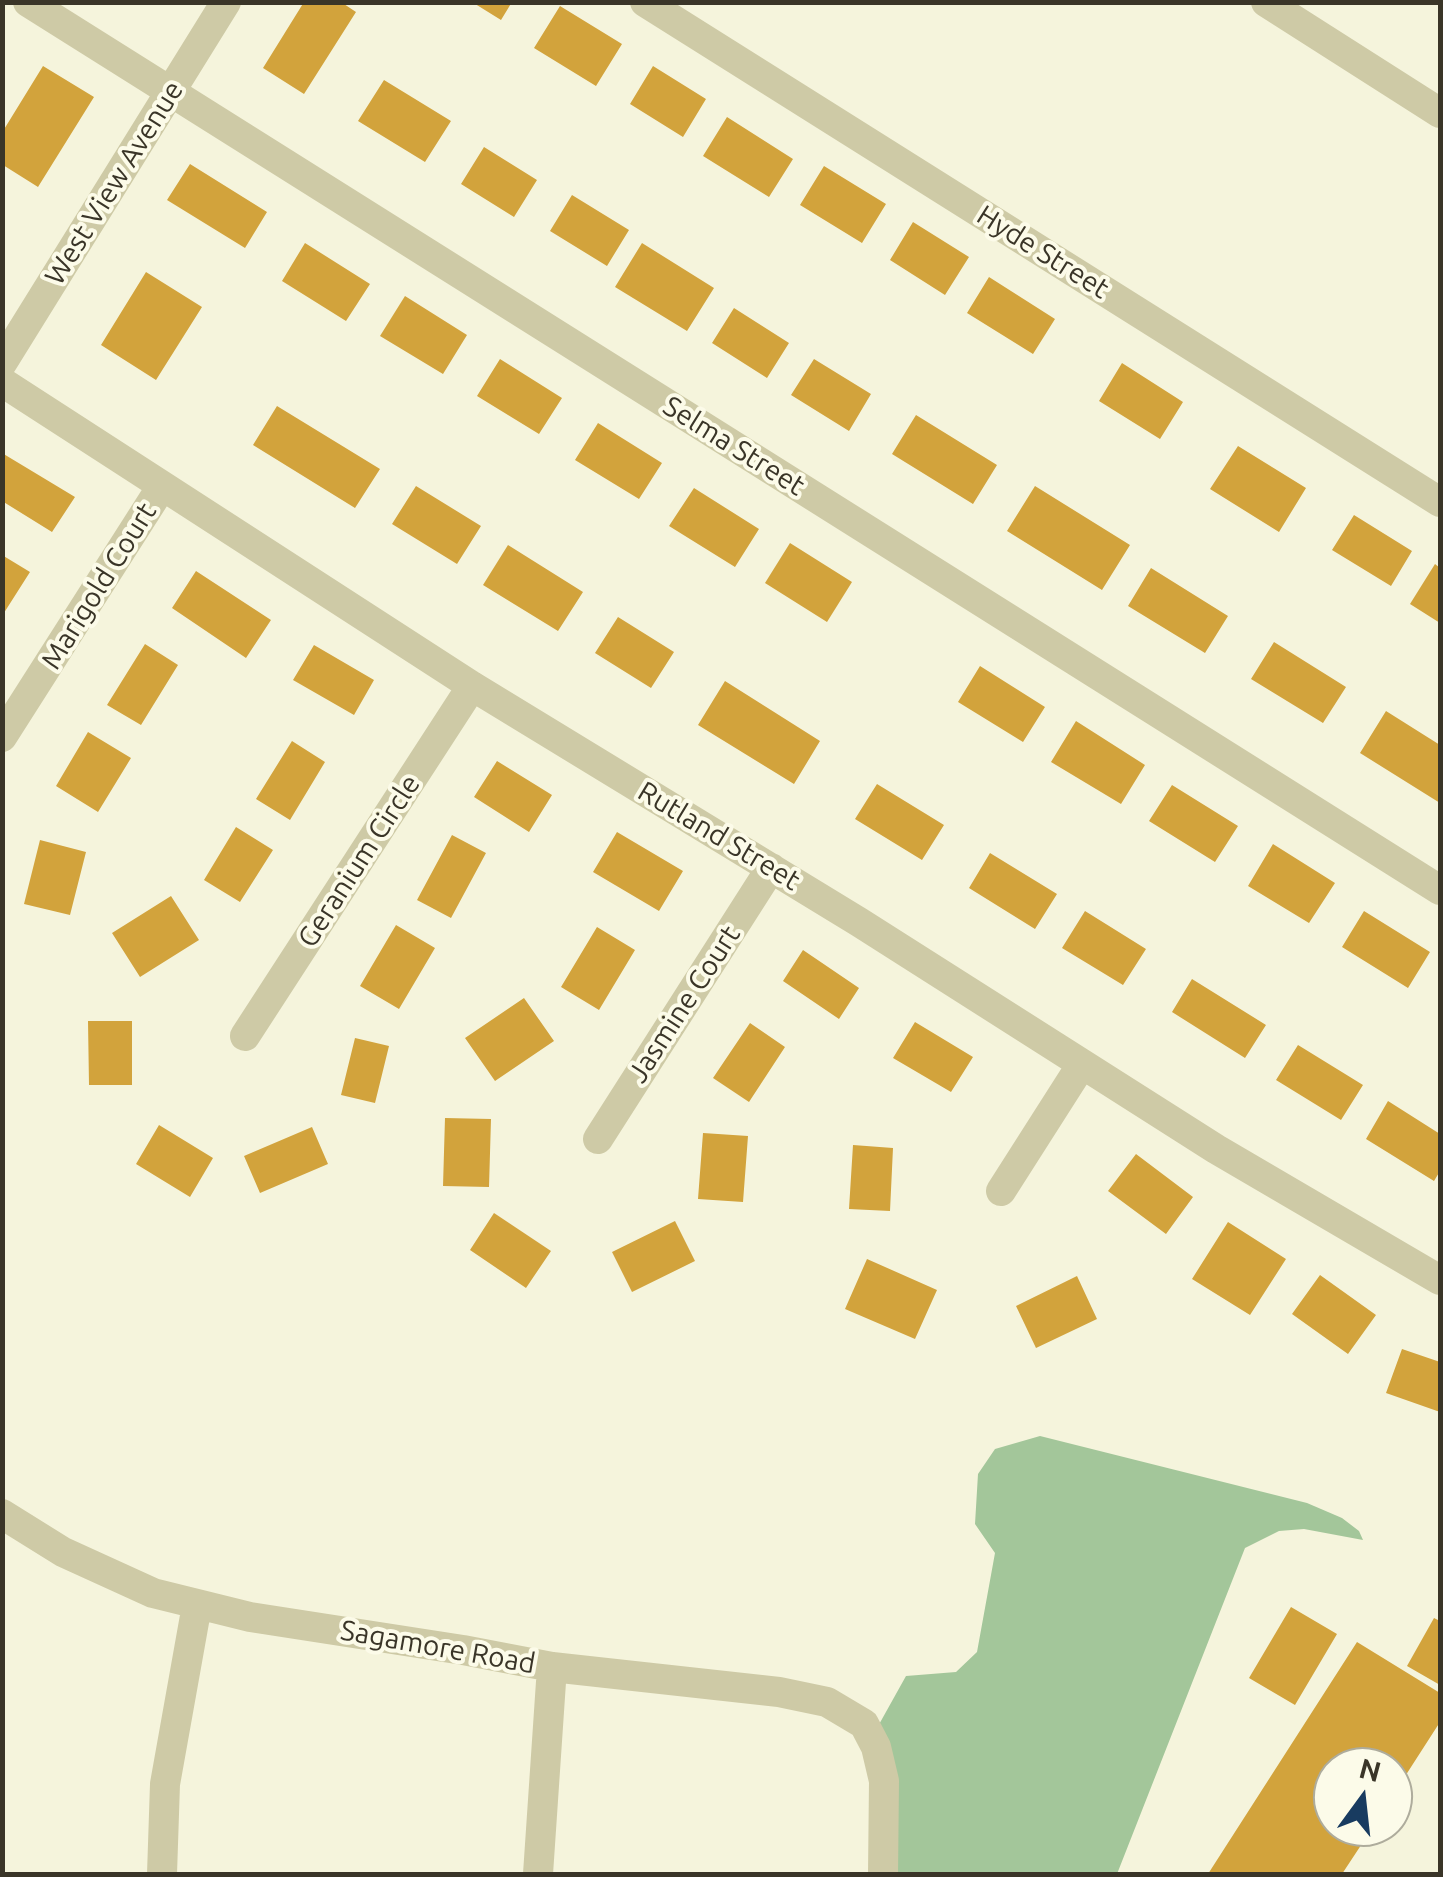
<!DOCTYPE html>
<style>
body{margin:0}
#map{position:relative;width:1443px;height:1877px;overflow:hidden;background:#f5f4dc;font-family:Ubuntu,sans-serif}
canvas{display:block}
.frame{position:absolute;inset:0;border:5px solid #3a3528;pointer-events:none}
.north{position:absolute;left:1313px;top:1747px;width:100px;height:100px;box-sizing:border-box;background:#fcfbe9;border:2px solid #aeac9c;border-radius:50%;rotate:15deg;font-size:28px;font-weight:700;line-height:40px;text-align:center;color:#3a3528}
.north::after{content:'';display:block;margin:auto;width:35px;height:45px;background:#183b60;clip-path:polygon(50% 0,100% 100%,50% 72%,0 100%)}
</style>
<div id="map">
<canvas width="1443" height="1877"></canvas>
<div class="frame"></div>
<div class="north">N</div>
</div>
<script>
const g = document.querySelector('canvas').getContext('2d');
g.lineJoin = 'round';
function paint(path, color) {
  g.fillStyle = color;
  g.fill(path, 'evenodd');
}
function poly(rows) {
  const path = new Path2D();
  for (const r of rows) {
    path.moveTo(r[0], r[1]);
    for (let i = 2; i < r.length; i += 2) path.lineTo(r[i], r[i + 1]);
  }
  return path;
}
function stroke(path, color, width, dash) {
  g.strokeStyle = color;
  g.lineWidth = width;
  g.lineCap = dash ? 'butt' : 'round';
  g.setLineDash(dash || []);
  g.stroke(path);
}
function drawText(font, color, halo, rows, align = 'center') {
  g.font = font + ' Ubuntu,sans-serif';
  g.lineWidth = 8;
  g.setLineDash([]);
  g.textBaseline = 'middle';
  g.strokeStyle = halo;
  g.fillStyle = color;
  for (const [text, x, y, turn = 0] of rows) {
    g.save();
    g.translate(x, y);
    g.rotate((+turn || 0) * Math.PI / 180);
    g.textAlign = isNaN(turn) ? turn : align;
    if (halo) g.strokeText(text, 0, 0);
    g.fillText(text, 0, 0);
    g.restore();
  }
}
const green = poly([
 [1040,1436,1307,1503,1342,1518,1359,1531,1363,1540,1304,1529,1279,1531,1245,1548,1117,1874,887,1874,872,1737,906,1676,956,1672,977,1652,995,1553,975,1524,978,1474,995,1449]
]);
const building = poly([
 [304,2,341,2,356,12,304,94,263,68],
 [472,2,512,2,501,20],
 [560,6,622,44,596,86,534,48],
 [43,66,94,97,38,187,3,165,3,131],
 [653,66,706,99,683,137,630,104],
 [384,80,451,121,425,162,358,121],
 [727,117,793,159,769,197,703,156],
 [484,147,537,180,514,217,461,184],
 [190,164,267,212,245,248,167,200],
 [824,166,886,204,862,243,800,205],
 [572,195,629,230,607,266,550,231],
 [913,222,969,257,945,295,890,260],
 [305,243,370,284,346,321,282,281],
 [642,243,714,288,687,331,615,287],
 [146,272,202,307,156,380,101,345],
 [989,277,1055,319,1033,354,967,313],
 [405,296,467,335,443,374,380,336],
 [734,308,789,343,767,378,712,343],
 [500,359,562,398,539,434,477,396],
 [814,359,871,394,849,431,791,395],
 [1122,363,1183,402,1160,439,1099,401],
 [277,406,380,469,355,508,253,445],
 [916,415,997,465,973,504,892,454],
 [598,423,662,463,639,499,575,460],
 [1238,446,1306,488,1279,532,1210,489],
 [2,453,75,497,52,532,2,501],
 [416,486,481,526,457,564,392,524],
 [1035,486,1130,545,1102,590,1007,531],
 [694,488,759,529,735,567,669,526],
 [1354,515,1412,551,1391,586,1332,550],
 [790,543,852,582,827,622,765,583],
 [508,545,583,592,558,631,483,585],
 [2,555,30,572,2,616],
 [1435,564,1440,568,1440,623,1410,604],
 [1151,568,1228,616,1205,653,1128,606],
 [196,571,271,620,246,658,172,608],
 [618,617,674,652,651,688,595,653],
 [1274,642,1346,687,1323,723,1251,679],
 [145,644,178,665,141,725,107,705],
 [314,645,374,680,354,715,293,680],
 [980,666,1045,707,1023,742,958,702],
 [725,681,820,741,794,784,698,725],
 [1386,711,1440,745,1440,803,1360,753],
 [1076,721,1145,765,1121,804,1051,762],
 [88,732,131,758,98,812,56,786],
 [292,741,325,762,290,820,256,799],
 [497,761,552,795,529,832,474,797],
 [877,784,944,825,922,860,855,819],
 [1172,785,1238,826,1215,862,1149,821],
 [236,827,273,850,240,902,204,880],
 [617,832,683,871,659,911,593,872],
 [452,835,486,853,451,918,417,900],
 [40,840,86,852,70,915,24,904],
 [1273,844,1335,883,1309,923,1248,886],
 [990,853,1057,894,1035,929,969,888],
 [171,896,199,940,140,977,112,933],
 [1085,911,1146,949,1123,985,1062,948],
 [1364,911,1430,952,1408,988,1342,947],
 [396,925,435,948,399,1009,360,986],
 [597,927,635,950,599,1010,561,987],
 [803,950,859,988,839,1019,783,981],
 [1192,979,1266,1025,1245,1058,1172,1012],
 [524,998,554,1041,495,1081,465,1038],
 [88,1021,132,1021,132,1085,89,1085],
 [915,1022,973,1057,951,1092,893,1058],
 [750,1023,785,1047,749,1102,713,1078],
 [355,1038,389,1046,375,1103,341,1095],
 [1298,1045,1363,1085,1341,1120,1276,1080],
 [1388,1101,1440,1134,1440,1171,1434,1181,1366,1139],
 [445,1118,491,1119,489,1187,443,1186],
 [159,1125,213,1158,190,1197,136,1164],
 [312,1127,328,1164,260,1193,244,1156],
 [703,1133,748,1136,743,1202,698,1199],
 [853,1145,893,1148,890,1211,849,1209],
 [1136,1154,1193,1197,1166,1234,1108,1191],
 [494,1213,551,1251,526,1288,470,1250],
 [675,1221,695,1261,632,1292,612,1252],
 [1228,1222,1286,1259,1250,1315,1192,1279],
 [867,1259,937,1290,915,1339,845,1309],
 [1320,1275,1376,1315,1348,1354,1292,1314],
 [1077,1276,1097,1319,1036,1348,1016,1306],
 [1402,1349,1440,1362,1440,1412,1386,1393],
 [1291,1607,1337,1634,1295,1705,1249,1678],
 [1434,1618,1440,1621,1440,1685,1407,1666],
 [1357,1642,1440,1693,1440,1722,1393,1795,1393,1767,1333,1767,1333,1827,1373,1827,1342,1874,1208,1874]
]);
const minor = poly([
 [28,2,1440,890],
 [645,2,1440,502],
 [1266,2,1440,113],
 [2,363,226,2],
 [2,382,472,686,859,922,1216,1149,1440,1280],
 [2,737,162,486],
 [245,1036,472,686],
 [598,1139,771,868],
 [1001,1191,1082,1064],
 [2,1514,63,1552,153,1593,250,1617,463,1650,552,1667,779,1692,827,1702,864,1724,876,1747,884,1781,883,1874],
 [162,1874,165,1784,197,1605],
 [538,1874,552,1667]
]);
const streetNames = [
 ["West View Avenue",114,183,-58],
 ["Hyde Street",1043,252,32],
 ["Selma Street",734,446,32],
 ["Marigold Court",99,586,-58],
 ["Rutland Street",719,836,31],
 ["Geranium Circle",359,861,-57],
 ["Jasmine Court",684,1004,-57],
 ["Sagamore Road",438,1647,10]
];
paint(green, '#a3c69a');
paint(building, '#d2a33c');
stroke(minor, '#cecaa6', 30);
drawText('28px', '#3a3528', '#fcfbe9', streetNames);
</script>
